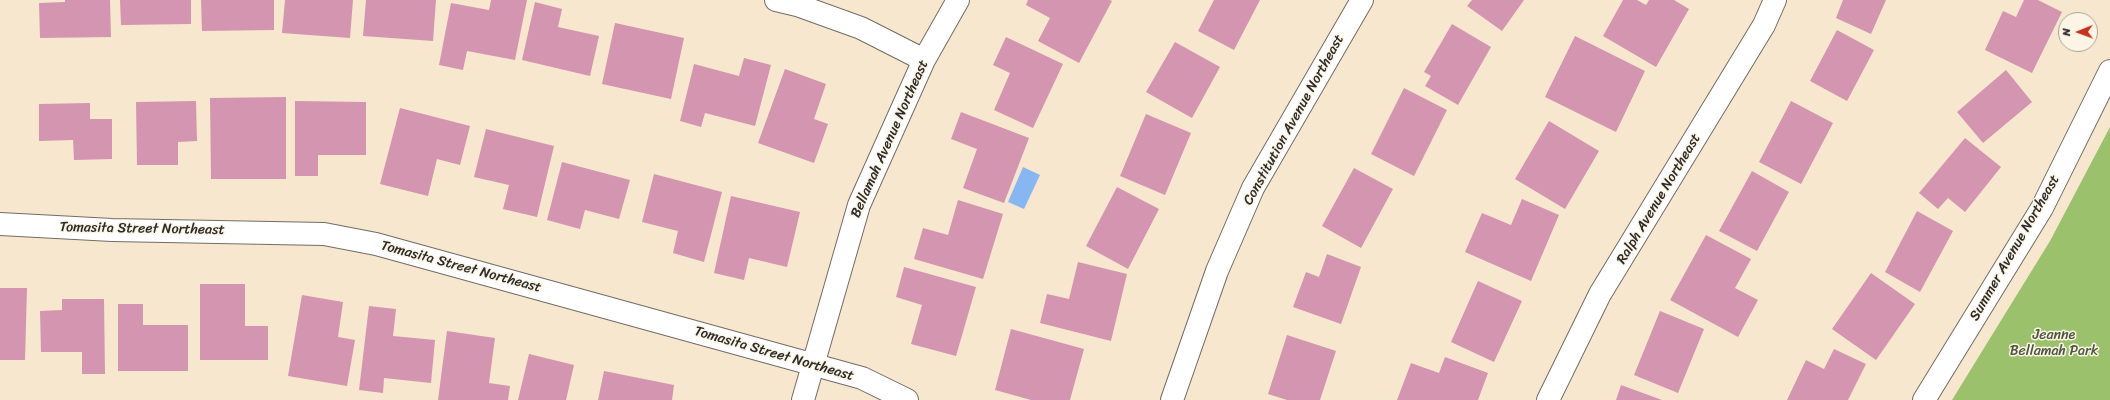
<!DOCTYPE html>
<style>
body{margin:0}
#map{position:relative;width:2110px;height:400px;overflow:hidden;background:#f7e7cf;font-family:Sriracha,sans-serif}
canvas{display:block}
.north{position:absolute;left:2058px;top:12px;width:40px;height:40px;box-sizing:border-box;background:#fcf5e5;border:1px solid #a8a49b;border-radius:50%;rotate:269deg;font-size:11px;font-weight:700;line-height:16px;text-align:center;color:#2b2b2b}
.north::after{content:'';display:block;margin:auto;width:14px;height:18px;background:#c8321e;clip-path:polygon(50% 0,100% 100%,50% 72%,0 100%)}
</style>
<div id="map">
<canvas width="2110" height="400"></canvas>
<div class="north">N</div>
</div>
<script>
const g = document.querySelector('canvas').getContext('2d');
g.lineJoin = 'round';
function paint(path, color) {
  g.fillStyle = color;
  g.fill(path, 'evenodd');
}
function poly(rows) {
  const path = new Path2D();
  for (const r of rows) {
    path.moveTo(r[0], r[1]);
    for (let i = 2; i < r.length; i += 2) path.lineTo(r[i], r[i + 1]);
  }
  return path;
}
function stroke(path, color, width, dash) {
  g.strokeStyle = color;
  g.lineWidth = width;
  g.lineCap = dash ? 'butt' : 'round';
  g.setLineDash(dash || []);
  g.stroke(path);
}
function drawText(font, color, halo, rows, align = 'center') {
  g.font = font + ' Sriracha,sans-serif';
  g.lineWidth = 3;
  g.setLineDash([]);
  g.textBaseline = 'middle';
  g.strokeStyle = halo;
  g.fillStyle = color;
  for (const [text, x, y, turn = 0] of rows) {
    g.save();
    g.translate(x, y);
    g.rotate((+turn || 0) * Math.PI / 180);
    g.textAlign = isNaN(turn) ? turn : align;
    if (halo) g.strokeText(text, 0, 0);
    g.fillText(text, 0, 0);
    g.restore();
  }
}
const green = poly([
 [2110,127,2110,400,1952,400,2050,241]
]);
const water = poly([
 [1023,167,1040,175,1024,209,1008,202]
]);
const building = poly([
 [65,0,110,0,111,37,40,38,39,3,65,2],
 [120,0,191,0,191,24,121,25],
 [201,0,274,0,274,30,202,31],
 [285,0,353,0,350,38,282,33],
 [366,0,436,0,433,41,363,36],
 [491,0,527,0,515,60,467,51,463,70,439,65,451,3,489,10],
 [1028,0,1110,0,1112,1,1079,63,1038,41,1050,18,1026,5],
 [1214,0,1260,0,1234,50,1198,31],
 [1472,0,1524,0,1502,31,1467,6],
 [1623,0,1637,0,1646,5,1649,0,1674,0,1689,9,1656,67,1603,36],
 [1843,0,1886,0,1871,34,1836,18],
 [2024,0,2038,0,2062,12,2032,73,1985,50,2003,11,2016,17],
 [535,2,562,9,558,27,599,36,590,76,522,60],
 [615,23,684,38,671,99,602,84],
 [1452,24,1491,47,1458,105,1425,86,1431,76,1424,72],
 [1837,30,1874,50,1847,101,1810,81],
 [1575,36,1645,71,1616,132,1545,97],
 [1006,37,1063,64,1033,128,994,110,1010,73,993,65],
 [1175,42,1220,67,1192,118,1146,92],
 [744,58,771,65,755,126,705,113,701,127,680,121,694,64,739,76],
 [785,69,826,84,814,119,828,124,814,163,758,143],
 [2006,70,2032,102,1983,143,1957,112],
 [1404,88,1447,110,1414,176,1371,154],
 [286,97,286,179,211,179,210,98],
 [196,101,197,141,178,142,178,165,137,165,136,102],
 [295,101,366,102,366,155,318,155,318,176,295,176],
 [1791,101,1833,123,1801,184,1759,162],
 [90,103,90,119,112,119,112,159,74,160,73,140,39,141,39,104],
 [400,108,470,126,460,165,437,159,428,196,380,184],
 [961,112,1029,138,1004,203,963,188,977,149,951,139],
 [1146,114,1191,133,1165,195,1120,176],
 [1549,121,1599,151,1565,209,1515,179],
 [486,129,554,146,537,217,503,209,509,185,474,177],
 [1965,138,2001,167,1965,212,1948,198,1938,209,1919,193],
 [562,162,630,180,619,219,585,210,580,229,547,220],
 [1354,168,1393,189,1361,248,1322,226],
 [1752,171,1789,192,1757,251,1719,231],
 [654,174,722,192,704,262,673,253,678,231,642,222],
 [1117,187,1159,209,1128,269,1086,246],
 [731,196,800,212,787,267,749,258,744,280,714,273],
 [1522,199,1559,215,1531,281,1465,252,1482,213,1511,225],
 [958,200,1003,214,983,279,914,259,923,228,948,235],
 [1917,211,1953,231,1920,292,1885,272],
 [1706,235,1751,259,1735,288,1758,300,1738,337,1670,300],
 [1327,254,1361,267,1341,324,1293,307,1306,272,1319,277],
 [1078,262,1127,274,1111,341,1040,323,1047,294,1069,299],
 [904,267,976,287,956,356,911,344,922,305,896,297],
 [1871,273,1915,304,1876,360,1832,329],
 [1478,281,1522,301,1494,362,1451,342],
 [200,284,245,284,245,326,268,326,268,360,200,360],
 [0,288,27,288,25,360,0,360],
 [302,295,343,302,338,337,355,340,347,386,288,376],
 [62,299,104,299,105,374,82,374,82,352,41,352,40,311,62,310],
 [118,304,143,304,143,325,188,325,188,371,118,371],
 [369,306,396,309,393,336,435,340,431,383,384,378,383,393,359,390],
 [1660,311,1704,329,1678,393,1634,375],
 [1011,329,1084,349,1070,400,1031,400,995,390],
 [447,331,495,338,489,383,510,386,508,400,438,400],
 [1287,335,1336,351,1320,400,1287,400,1268,394],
 [1834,349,1866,364,1848,400,1787,400,1806,360,1824,369],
 [529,354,574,365,566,400,518,400],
 [1445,357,1488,373,1478,400,1397,400,1411,363,1439,373],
 [604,371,674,385,672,400,598,400],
 [1621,385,1662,400,1616,400]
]);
const street = poly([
 [776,0,797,5,861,28,924,60],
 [0,224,112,230,324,234,376,244,862,378,907,400],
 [803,400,859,205,924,60,958,0],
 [1548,400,1600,294,1764,25,1775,0],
 [1924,400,2042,208,2110,71]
]);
const secondary = poly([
 [1172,400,1217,271,1253,188,1362,0]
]);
const streetNames = [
 ["Constitution Avenue Northeast",1294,120,-61],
 ["Bellamah Avenue Northeast",890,139,-66],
 ["Ralph Avenue Northeast",1659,199,-59],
 ["Tomasita Street Northeast",142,229,1],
 ["Summer Avenue Northeast",2015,248,-60],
 ["Tomasita Street Northeast",461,267,15],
 ["Tomasita Street Northeast",774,354,16]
];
const parkNames = [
 ["Jeanne",2054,335],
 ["Bellamah Park",2054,351]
];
paint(green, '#9cc16c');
paint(water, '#87b6f2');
paint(building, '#d395b0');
stroke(street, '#726d64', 24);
stroke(secondary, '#726d64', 24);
stroke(street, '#fff', 22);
stroke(secondary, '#fff', 22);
drawText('14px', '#2b2b2b', '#fcf5e5', streetNames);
drawText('14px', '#4d583e', '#fcf5e5', parkNames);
</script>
